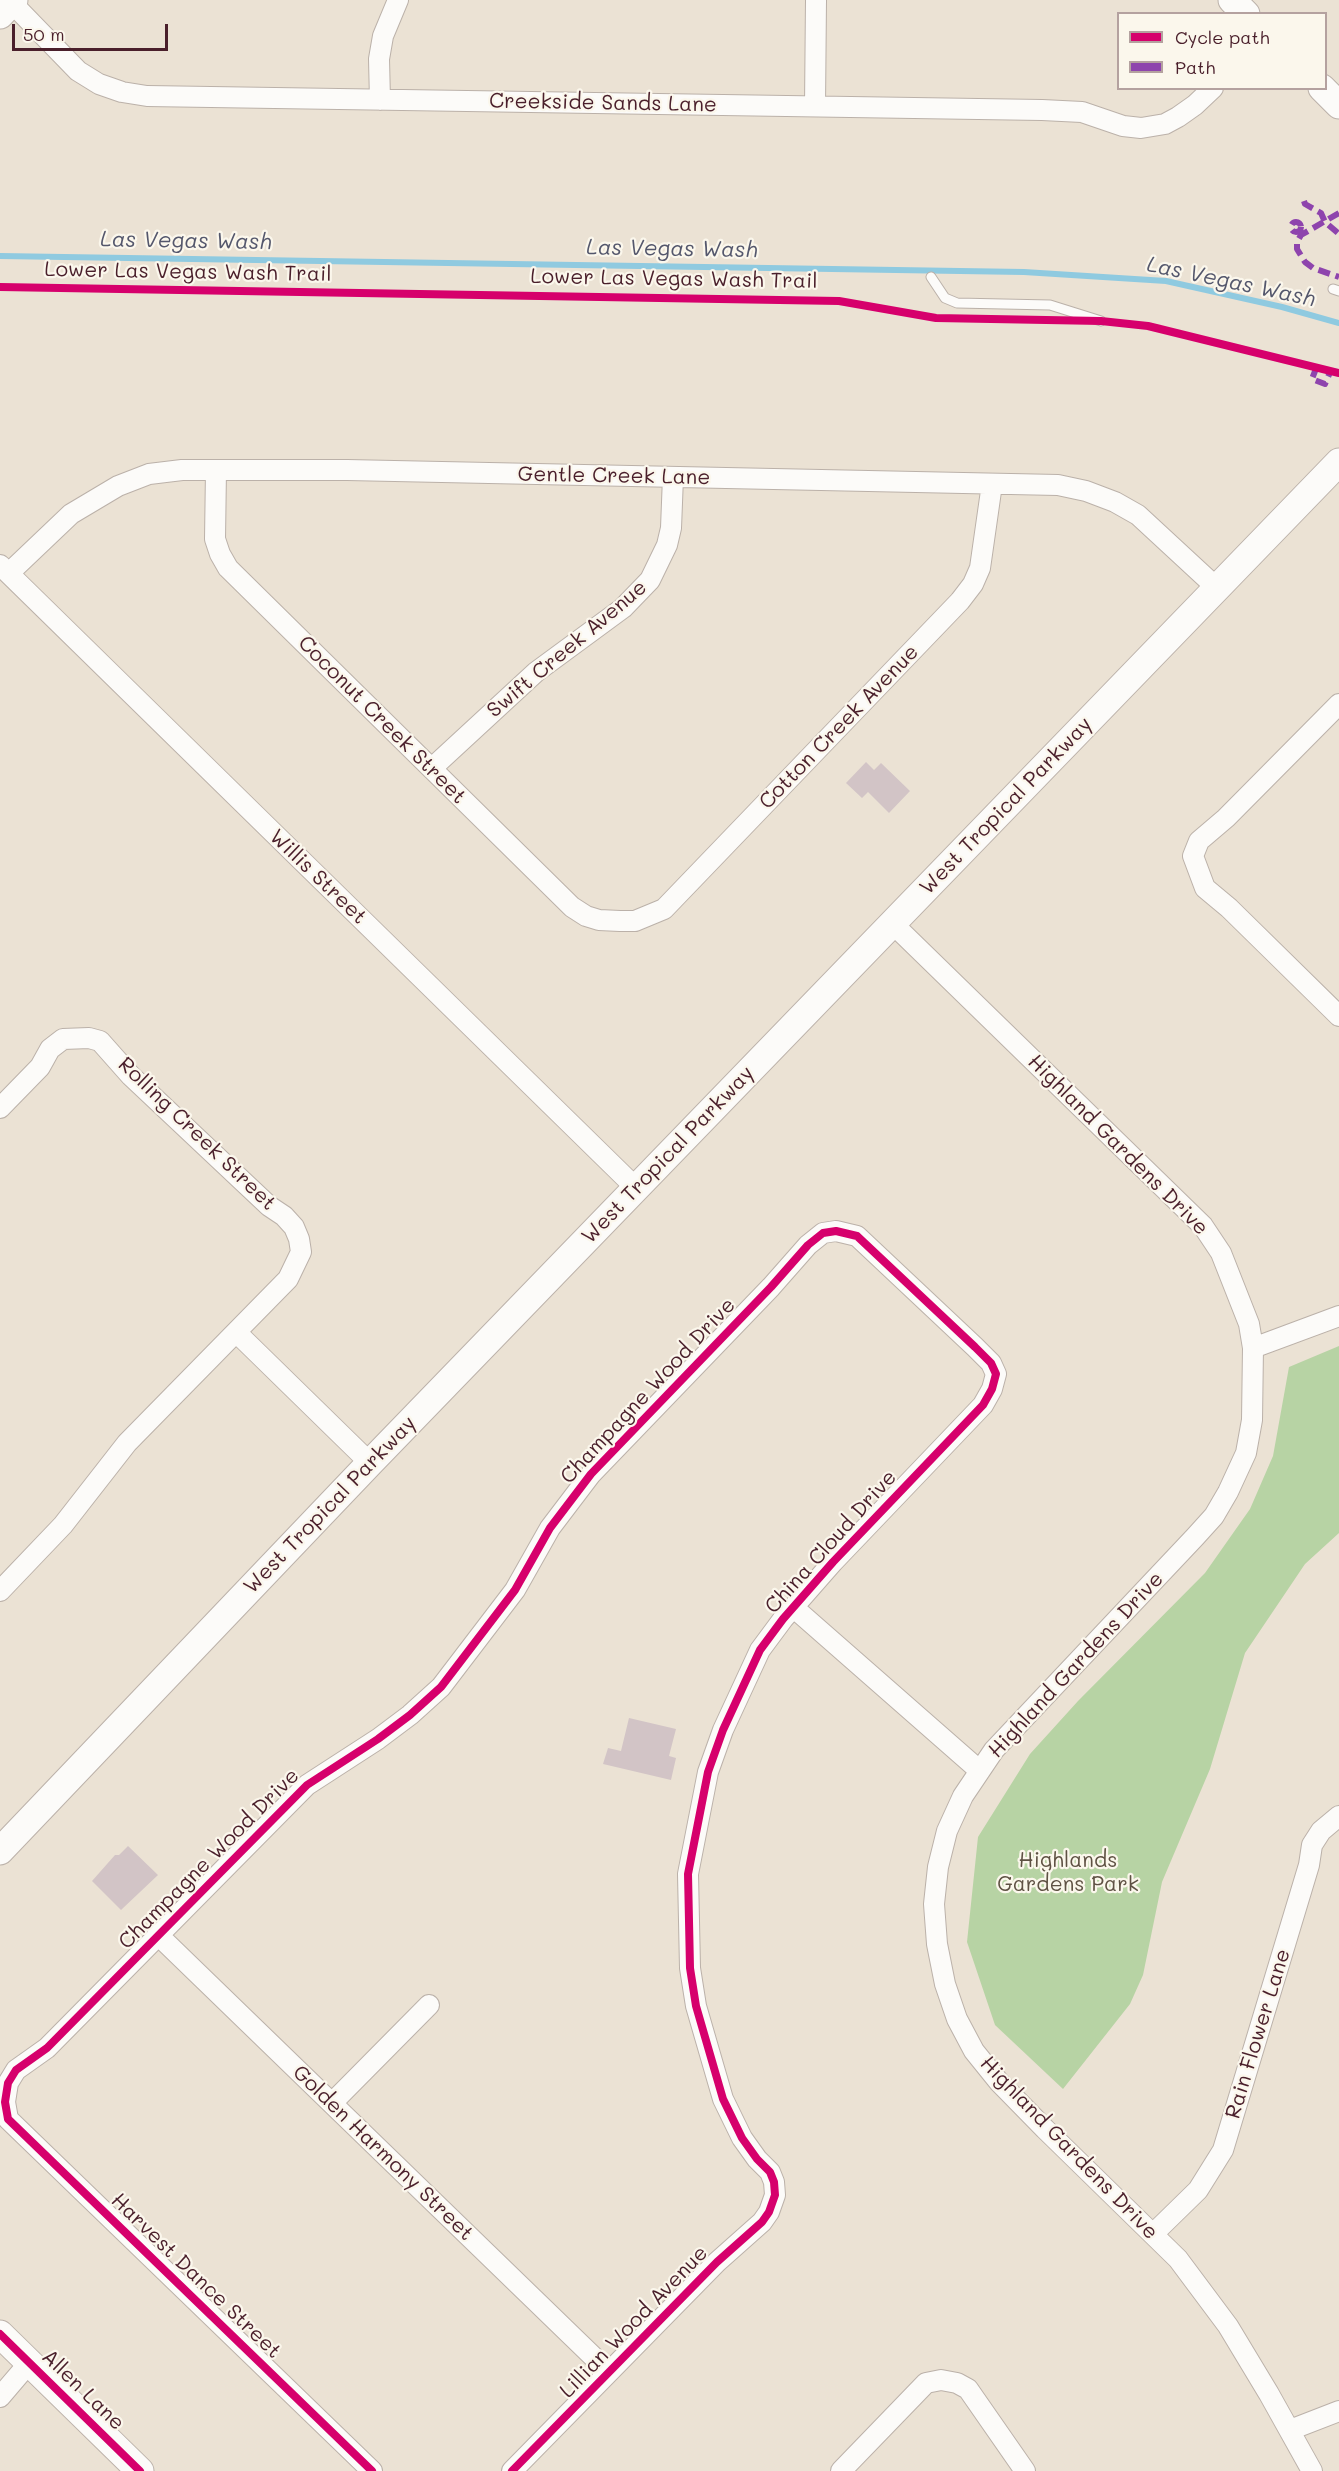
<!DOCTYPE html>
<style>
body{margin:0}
#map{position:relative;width:1339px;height:2471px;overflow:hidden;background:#ebe2d4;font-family:Mali,sans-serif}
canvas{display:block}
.legend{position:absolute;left:1117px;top:12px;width:210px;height:78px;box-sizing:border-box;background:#fbf7ec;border:2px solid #b4a19f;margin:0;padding:8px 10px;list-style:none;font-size:18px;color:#4a1f2b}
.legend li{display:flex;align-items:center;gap:12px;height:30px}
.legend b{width:30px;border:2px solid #b4a19f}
.scale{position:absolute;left:12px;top:24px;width:156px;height:27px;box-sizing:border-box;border:3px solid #4a1f2b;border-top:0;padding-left:8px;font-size:18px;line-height:21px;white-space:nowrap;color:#4a1f2b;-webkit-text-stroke:4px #fbf7ec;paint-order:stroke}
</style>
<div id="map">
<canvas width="1339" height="2471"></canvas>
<ul class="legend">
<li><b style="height:8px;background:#d6006c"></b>Cycle path</li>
<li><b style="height:8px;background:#8e44ad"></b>Path</li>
</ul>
<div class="scale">50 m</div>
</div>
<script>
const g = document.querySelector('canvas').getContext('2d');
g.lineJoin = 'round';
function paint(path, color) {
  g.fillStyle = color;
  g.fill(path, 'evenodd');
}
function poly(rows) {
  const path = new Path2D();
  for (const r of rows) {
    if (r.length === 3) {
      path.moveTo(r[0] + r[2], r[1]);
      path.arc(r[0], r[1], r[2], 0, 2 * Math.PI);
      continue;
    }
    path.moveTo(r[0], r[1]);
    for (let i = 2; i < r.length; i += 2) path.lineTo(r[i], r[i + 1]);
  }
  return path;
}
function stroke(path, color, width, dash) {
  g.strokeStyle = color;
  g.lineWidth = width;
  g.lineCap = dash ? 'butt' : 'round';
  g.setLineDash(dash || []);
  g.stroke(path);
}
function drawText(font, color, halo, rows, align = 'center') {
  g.font = font + ' Mali,sans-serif';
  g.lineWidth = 4.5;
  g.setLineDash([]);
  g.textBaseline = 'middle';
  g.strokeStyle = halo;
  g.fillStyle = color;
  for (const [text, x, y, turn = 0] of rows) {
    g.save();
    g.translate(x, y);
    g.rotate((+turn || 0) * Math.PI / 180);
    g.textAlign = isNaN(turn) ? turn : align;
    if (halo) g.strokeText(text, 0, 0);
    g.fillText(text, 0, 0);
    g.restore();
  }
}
const green = poly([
 [1339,1346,1339,1533,1305,1564,1245,1653,1210,1769,1162,1882,1143,1975,1130,2004,1063,2089,995,2025,967,1942,978,1837,1030,1754,1078,1701,1205,1573,1250,1509,1273,1456,1289,1367]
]);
const stream = poly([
 [0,256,1024,272,1166,281,1282,307,1339,323]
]);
const building = poly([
 [866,762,874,770,881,763,910,791,889,813,868,792,862,798,846,783],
 [629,1718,676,1729,669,1756,676,1758,671,1780,603,1764,608,1748,621,1751],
 [128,1846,158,1875,121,1910,92,1881,115,1855,119,1855]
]);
const lane = poly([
 [931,277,945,298,957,303,1050,305,1101,321],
 [1333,289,1339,291]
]);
const street = poly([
 [12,3,78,71,99,84,122,92,147,96,1042,110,1082,112,1123,126,1141,128,1165,124,1178,117,1195,105,1213,88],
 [380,100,379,59,383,36,398,0],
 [815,106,816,0],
 [216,470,215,539,220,554,228,568,572,907,586,916,599,920,620,921,635,921,664,909,960,601,973,584,980,568,992,484],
 [0,565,637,1189],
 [9,573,71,514,118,486,149,474,182,470,347,470,1058,485,1086,491,1115,502,1138,515,1218,589],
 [1339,704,1226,818,1199,841,1193,856,1205,888,1229,908,1339,1016],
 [432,768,536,672,623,608,650,580,667,545,671,528,673,477],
 [892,923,1203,1226,1221,1253,1249,1324,1253,1348,1252,1420,1246,1453,1228,1492,1214,1516,1195,1537,994,1750,963,1796,947,1831,938,1867,934,1904,937,1944,945,1984,957,2019,974,2051,999,2082,1045,2129,1178,2259,1228,2326,1269,2394,1312,2471],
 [0,1108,40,1067,50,1049,63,1039,89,1038,100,1041,131,1076,269,1206,284,1216,294,1227,299,1239,301,1252,288,1279,127,1443,63,1525,0,1591],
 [236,1332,370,1463],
 [1253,1348,1339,1316],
 [793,1607,980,1771],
 [157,1934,609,2372],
 [332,2103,429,2005],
 [1153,2234,1198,2190,1223,2150,1309,1865,1312,1845,1321,1831,1339,1816],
 [0,2397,29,2363],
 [1290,2430,1339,2411],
 [372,2471,8,2119,5,2102,8,2083,16,2070,47,2048,307,1785,378,1739,410,1715,441,1687,515,1590,550,1528,591,1474,771,1287,808,1245,823,1233,836,1231,857,1236,975,1347,991,1363,996,1374,992,1389,983,1405,833,1562,783,1619,760,1650,723,1730,708,1772,688,1874,690,1968,696,2006,723,2099,742,2138,757,2159,770,2172,774,2182,775,2195,769,2212,762,2222,717,2262,512,2471],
 [841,2471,926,2383,941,2380,957,2383,968,2389,1025,2471]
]);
const secondary = poly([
 [1232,0,1246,14],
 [0,15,14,0],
 [1322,88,1339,105],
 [0,1851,370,1463,1339,462],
 [0,2334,140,2471]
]);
const quiet = poly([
 [1304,201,1305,204,1321,213,1325,222,1339,234],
 [1339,213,1301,235,1297,242,1297,249,1305,262,1313,268,1339,277],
 [1296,227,5],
 [1317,366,1312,379,1325,384,1331,370]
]);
const cycleway = poly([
 [0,287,839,301,936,318,1101,321,1148,326,1339,373],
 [0,2334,140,2471],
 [372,2471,8,2119,5,2102,8,2083,16,2070,47,2048,307,1785,378,1739,410,1715,441,1687,515,1590,550,1528,591,1474,771,1287,808,1245,823,1233,836,1231,857,1236,975,1347,991,1363,996,1374,992,1389,983,1405,833,1562,783,1619,760,1650,723,1730,708,1772,688,1874,690,1968,696,2006,723,2099,742,2138,757,2159,770,2172,774,2182,775,2195,769,2212,762,2222,717,2262,512,2471]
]);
const streetNames = [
 ["Creekside Sands Lane",603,103,1],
 ["Lower Las Vegas Wash Trail",188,272,1],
 ["Lower Las Vegas Wash Trail",674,279,1],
 ["Gentle Creek Lane",614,476,1],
 ["Swift Creek Avenue",567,649,-40],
 ["Coconut Creek Street",382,720,45],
 ["Cotton Creek Avenue",839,727,-46],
 ["West Tropical Parkway",1006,806,-46],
 ["Willis Street",318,877,44],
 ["Rolling Creek Street",197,1134,44],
 ["Highland Gardens Drive",1118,1145,45],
 ["West Tropical Parkway",668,1155,-46],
 ["Champagne Wood Drive",648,1391,-47],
 ["West Tropical Parkway",330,1505,-46],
 ["China Cloud Drive",831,1542,-48],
 ["Highland Gardens Drive",1076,1665,-47],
 ["Champagne Wood Drive",209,1859,-45],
 ["Rain Flower Lane",1258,2034,-73],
 ["Highland Gardens Drive",1069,2148,46],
 ["Golden Harmony Street",383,2153,44],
 ["Harvest Dance Street",196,2276,44],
 ["Lillian Wood Avenue",634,2322,-46],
 ["Allen Lane",83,2390,44]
];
const parkNames = [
 ["Highlands",1068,1861],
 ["Gardens Park",1068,1885]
];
const waterNames = [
 ["Las Vegas Wash",186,241,1],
 ["Las Vegas Wash",672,249,1],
 ["Las Vegas Wash",1231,282,12]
];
paint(green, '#b7d3a4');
stroke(stream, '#8fcae0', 6);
paint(building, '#d2c4c6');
stroke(lane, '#bbb1a9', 11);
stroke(street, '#bbb1a9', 22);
stroke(secondary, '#bbb1a9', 29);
stroke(lane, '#fcfbf9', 9);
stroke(street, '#fcfbf9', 20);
stroke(secondary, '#fcfbf9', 27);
stroke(quiet, '#8e44ad', 6, [12, 6]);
stroke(cycleway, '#d6006c', 8);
drawText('21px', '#4a1f2b', '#fbf7ec', streetNames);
drawText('21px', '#5e5143', '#fbf7ec', parkNames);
drawText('italic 22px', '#54576c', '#fbf7ec', waterNames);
</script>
